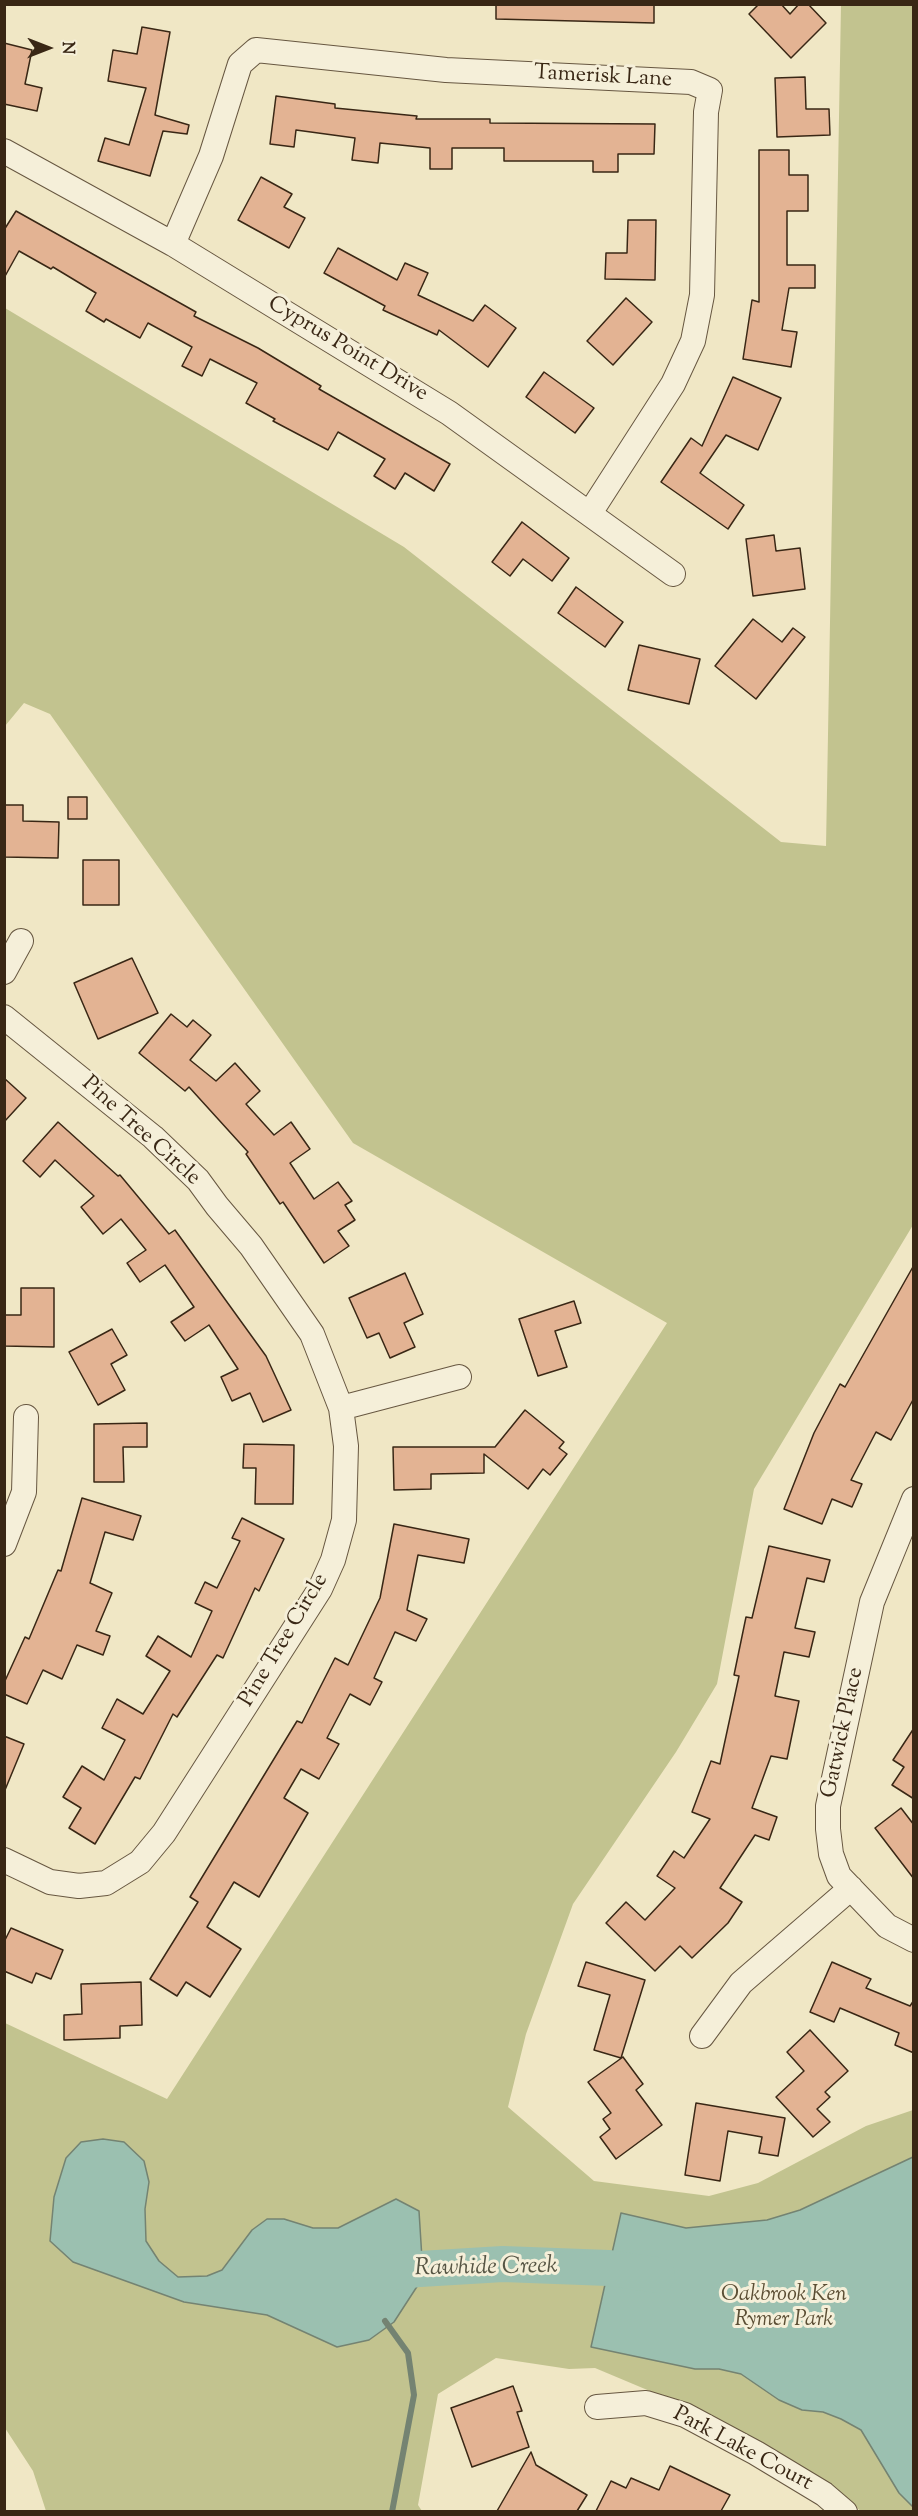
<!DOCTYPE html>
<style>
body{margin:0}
#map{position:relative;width:918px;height:2516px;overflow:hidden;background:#f0e7c5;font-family:"Sorts Mill Goudy",serif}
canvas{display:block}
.frame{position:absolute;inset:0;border:6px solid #392715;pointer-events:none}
.north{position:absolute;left:18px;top:18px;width:60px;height:60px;-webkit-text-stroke:4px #f5efd9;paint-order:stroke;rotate:90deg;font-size:16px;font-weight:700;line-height:24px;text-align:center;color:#392715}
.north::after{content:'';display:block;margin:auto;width:21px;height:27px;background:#392715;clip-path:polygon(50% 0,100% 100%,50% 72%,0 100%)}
</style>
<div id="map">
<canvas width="918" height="2516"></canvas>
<div class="frame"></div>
<div class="north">N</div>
</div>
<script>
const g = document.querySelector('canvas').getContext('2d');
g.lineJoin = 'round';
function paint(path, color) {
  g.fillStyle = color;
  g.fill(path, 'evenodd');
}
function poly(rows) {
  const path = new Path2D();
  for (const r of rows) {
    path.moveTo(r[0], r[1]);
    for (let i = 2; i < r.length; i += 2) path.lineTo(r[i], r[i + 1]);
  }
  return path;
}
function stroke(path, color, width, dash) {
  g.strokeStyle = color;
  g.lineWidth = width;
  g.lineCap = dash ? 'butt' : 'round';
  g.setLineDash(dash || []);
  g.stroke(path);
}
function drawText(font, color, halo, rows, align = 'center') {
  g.font = font + ' "Sorts Mill Goudy",serif';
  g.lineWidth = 6;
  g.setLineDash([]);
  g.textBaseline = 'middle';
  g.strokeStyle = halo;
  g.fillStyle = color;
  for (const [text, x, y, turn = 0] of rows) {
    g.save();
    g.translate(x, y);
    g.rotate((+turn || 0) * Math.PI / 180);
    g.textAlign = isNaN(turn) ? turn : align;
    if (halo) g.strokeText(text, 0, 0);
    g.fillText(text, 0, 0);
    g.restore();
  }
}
const green = poly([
 [841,5,913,5,913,1225,754,1489,717,1684,676,1752,573,1904,526,2034,508,2107,594,2181,709,2196,758,2183,866,2126,913,2110,913,2511,861,2511,780,2453,726,2423,595,2368,569,2369,496,2358,438,2394,418,2505,422,2511,46,2511,33,2471,5,2428,5,2023,167,2099,667,1323,353,1143,50,714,24,703,5,726,5,308,404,547,781,842,826,846]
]);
const water = poly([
 [103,2139,124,2142,144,2161,149,2182,145,2209,146,2241,159,2261,178,2277,207,2276,222,2270,252,2230,267,2219,284,2219,313,2228,338,2228,396,2199,419,2211,422,2259,418,2285,394,2322,369,2340,337,2347,267,2315,184,2302,73,2262,50,2241,54,2197,66,2158,81,2142,103,2139],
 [913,2157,913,2507,899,2493,861,2430,841,2419,823,2412,802,2410,779,2400,741,2374,719,2369,695,2369,591,2347,621,2213,686,2228,767,2220,800,2210,913,2157]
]);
const stream = poly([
 [385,2321,408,2353,414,2395,392,2512]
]);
const river = poly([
 [371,2275,420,2269,503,2264,609,2268,657,2275]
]);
const building = poly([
 [496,4,654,4,654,23,496,19,496,4],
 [759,4,781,4,790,14,799,4,808,4,826,23,791,58,749,14,759,4],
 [142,27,170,32,155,115,189,125,187,134,163,131,150,176,98,161,105,138,129,145,146,88,108,81,113,50,137,54,142,27],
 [4,43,32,50,25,84,42,88,37,111,4,104,4,43],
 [805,77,806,109,829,109,830,135,777,137,775,78,805,77],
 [276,96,335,104,335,108,417,116,416,119,490,119,490,123,655,124,654,154,618,154,618,172,593,172,593,161,504,161,504,148,452,148,452,169,430,169,430,148,380,143,378,163,352,160,355,138,296,130,294,147,270,144,276,96],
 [759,150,789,150,789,175,808,175,808,211,787,211,787,265,815,265,815,288,789,288,782,330,797,332,791,367,743,359,752,300,759,302,759,150],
 [261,177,292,194,284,207,305,218,289,248,238,220,261,177],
 [16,211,196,312,194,316,258,348,321,386,319,389,450,464,434,491,405,473,395,489,374,476,385,459,338,432,328,450,273,421,275,419,246,403,257,383,210,359,202,376,182,366,192,347,148,323,140,338,106,319,104,322,86,311,96,293,53,267,51,269,19,251,4,278,4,230,16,211],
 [628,220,656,220,655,280,605,279,606,253,627,253,628,220],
 [338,248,397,280,405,263,428,273,418,295,473,321,485,305,516,328,488,367,439,330,437,335,383,310,385,306,324,273,338,248],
 [626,298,652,322,613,365,587,341,626,298],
 [544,372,594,408,575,433,526,397,544,372],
 [733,377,781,398,758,450,726,435,700,473,744,505,728,529,661,482,691,438,702,446,733,377],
 [522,522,569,558,552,581,523,559,510,576,492,562,522,522],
 [774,535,776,551,800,548,805,589,753,596,746,539,774,535],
 [576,587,623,622,605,647,558,613,576,587],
 [753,619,782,642,793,628,805,637,756,699,715,666,753,619],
 [639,645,700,659,689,704,628,690,639,645],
 [68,797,87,797,87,819,68,819,68,797],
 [4,805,23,805,23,821,59,822,58,858,4,857,4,805],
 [83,860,119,860,119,905,83,905,83,860],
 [132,958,158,1013,98,1039,74,983,132,958],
 [171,1014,187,1027,193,1020,211,1035,190,1060,216,1081,235,1063,260,1091,246,1104,274,1135,291,1122,310,1149,290,1163,314,1199,338,1182,352,1201,345,1205,355,1220,338,1231,349,1246,324,1263,283,1202,280,1204,246,1154,248,1152,189,1087,185,1091,139,1053,171,1014],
 [4,1078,26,1098,4,1122,4,1078],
 [58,1122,118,1176,120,1175,169,1234,175,1230,266,1356,291,1410,263,1422,250,1393,232,1401,221,1377,238,1369,209,1325,185,1341,171,1322,194,1307,165,1265,140,1282,127,1263,146,1250,121,1219,103,1234,81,1207,94,1196,55,1160,40,1177,23,1161,58,1122],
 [914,1265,914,1398,891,1440,876,1432,851,1480,862,1484,852,1507,832,1499,822,1524,784,1509,814,1433,840,1384,845,1387,914,1265],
 [405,1273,423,1314,404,1323,415,1347,390,1358,379,1333,367,1338,349,1298,405,1273],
 [21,1288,54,1288,54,1347,4,1346,4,1315,21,1315,21,1288],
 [574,1301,581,1323,555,1331,567,1367,538,1376,519,1319,574,1301],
 [112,1329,127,1355,111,1364,125,1390,98,1405,69,1352,112,1329],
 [525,1410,564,1442,559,1448,567,1454,550,1475,543,1469,528,1489,484,1454,484,1473,431,1474,431,1489,394,1490,393,1447,495,1447,525,1410],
 [147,1423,147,1447,123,1447,124,1482,94,1482,94,1424,147,1423],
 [244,1444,294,1445,293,1504,255,1504,256,1468,243,1468,244,1444],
 [82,1498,141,1516,133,1540,105,1532,90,1583,112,1593,96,1631,110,1636,103,1655,77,1645,62,1679,43,1670,27,1704,4,1694,4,1683,25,1637,29,1639,58,1570,61,1571,82,1498],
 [242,1518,284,1539,259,1591,255,1588,223,1658,217,1655,177,1717,173,1714,140,1779,135,1777,95,1844,69,1828,81,1808,63,1797,82,1766,104,1780,125,1740,102,1728,117,1699,143,1714,170,1671,146,1656,158,1636,191,1657,212,1611,195,1603,205,1582,217,1588,240,1541,232,1538,242,1518],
 [394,1524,469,1539,464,1563,418,1555,407,1610,427,1619,416,1641,395,1632,374,1678,382,1682,370,1705,350,1694,327,1738,339,1744,319,1779,301,1769,284,1798,308,1813,259,1897,234,1882,207,1927,241,1949,210,1997,186,1982,177,1996,150,1979,198,1902,190,1897,297,1721,302,1723,335,1658,348,1665,380,1598,394,1524],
 [769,1546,830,1560,824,1582,807,1578,795,1628,815,1632,809,1657,784,1652,775,1696,799,1701,787,1759,771,1756,752,1808,777,1817,769,1840,755,1835,720,1888,742,1902,728,1923,692,1958,680,1946,655,1971,606,1923,626,1902,645,1920,675,1888,657,1876,674,1851,684,1858,710,1819,692,1812,711,1761,720,1764,739,1676,734,1675,746,1617,752,1618,769,1546],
 [914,1728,914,1799,892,1785,904,1767,893,1760,914,1728],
 [4,1736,24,1744,5,1790,4,1790,4,1736],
 [901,1808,914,1825,914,1879,875,1828,901,1808],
 [11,1928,63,1950,51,1979,36,1973,32,1983,4,1971,4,1942,11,1928],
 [586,1962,645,1980,621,2058,594,2050,610,1995,578,1986,586,1962],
 [832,1962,871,1979,866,1988,910,2006,914,2000,914,2053,895,2045,899,2033,840,2008,834,2022,810,2012,832,1962],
 [141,1982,142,2025,120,2026,120,2038,64,2040,64,2015,82,2014,81,1984,141,1982],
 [810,2030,848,2071,825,2092,830,2097,817,2109,830,2122,813,2137,776,2097,804,2071,787,2052,810,2030],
 [623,2057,643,2084,636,2090,662,2125,616,2159,600,2137,610,2129,603,2119,611,2113,588,2082,623,2057],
 [696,2103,785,2118,778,2156,759,2153,762,2137,728,2131,720,2181,685,2175,696,2103],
 [513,2386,522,2411,517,2412,529,2447,472,2467,451,2408,513,2386],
 [531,2452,536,2465,587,2495,577,2511,497,2511,531,2452],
 [670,2466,730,2495,721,2511,596,2511,611,2481,626,2488,631,2478,659,2490,670,2466]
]);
const minor = poly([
 [4,151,173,244,449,413,673,574],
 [173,244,211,156,240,64,256,50,446,70,691,82,710,90,706,112,702,295,693,341,673,384,590,513],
 [4,972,21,941],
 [4,1017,153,1137,198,1180,217,1206,251,1246,312,1334,341,1408,346,1446,344,1520,333,1560,320,1589,164,1833,140,1862,106,1883,79,1886,50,1882,4,1860],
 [341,1408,459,1377],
 [914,1499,872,1602,828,1806,828,1829,831,1854,839,1876,887,1926,914,1940],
 [4,1544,24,1492,26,1417],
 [702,2036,741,1983,851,1888],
 [597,2407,646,2403,685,2415,756,2453,824,2494,845,2512]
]);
const streetNames = [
 ["Tamerisk Lane",603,78,3],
 ["Cyprus Point Drive",347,350,31],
 ["Pine Tree Circle",140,1132,42],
 ["Pine Tree Circle",285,1641,-59],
 ["Gatwick Place",844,1733,-78],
 ["Park Lake Court",742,2450,28]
];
const parkNames = [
 ["Oakbrook Ken",784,2296],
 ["Rymer Park",784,2321]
];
const waterNames = [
 ["Rawhide Creek",486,2269,-1]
];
paint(green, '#c2c38f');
paint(water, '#9bc0b0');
stroke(water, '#748372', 1.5);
stroke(stream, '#748372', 6);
stroke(river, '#9bc0b0', 36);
paint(building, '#e3b393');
stroke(building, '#392715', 1.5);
stroke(minor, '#675741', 26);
stroke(minor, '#f5efd9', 24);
drawText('22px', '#392715', '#f5efd9', streetNames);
drawText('italic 22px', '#5b4e34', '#f5efd9', parkNames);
drawText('italic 24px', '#565544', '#f5efd9', waterNames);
</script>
